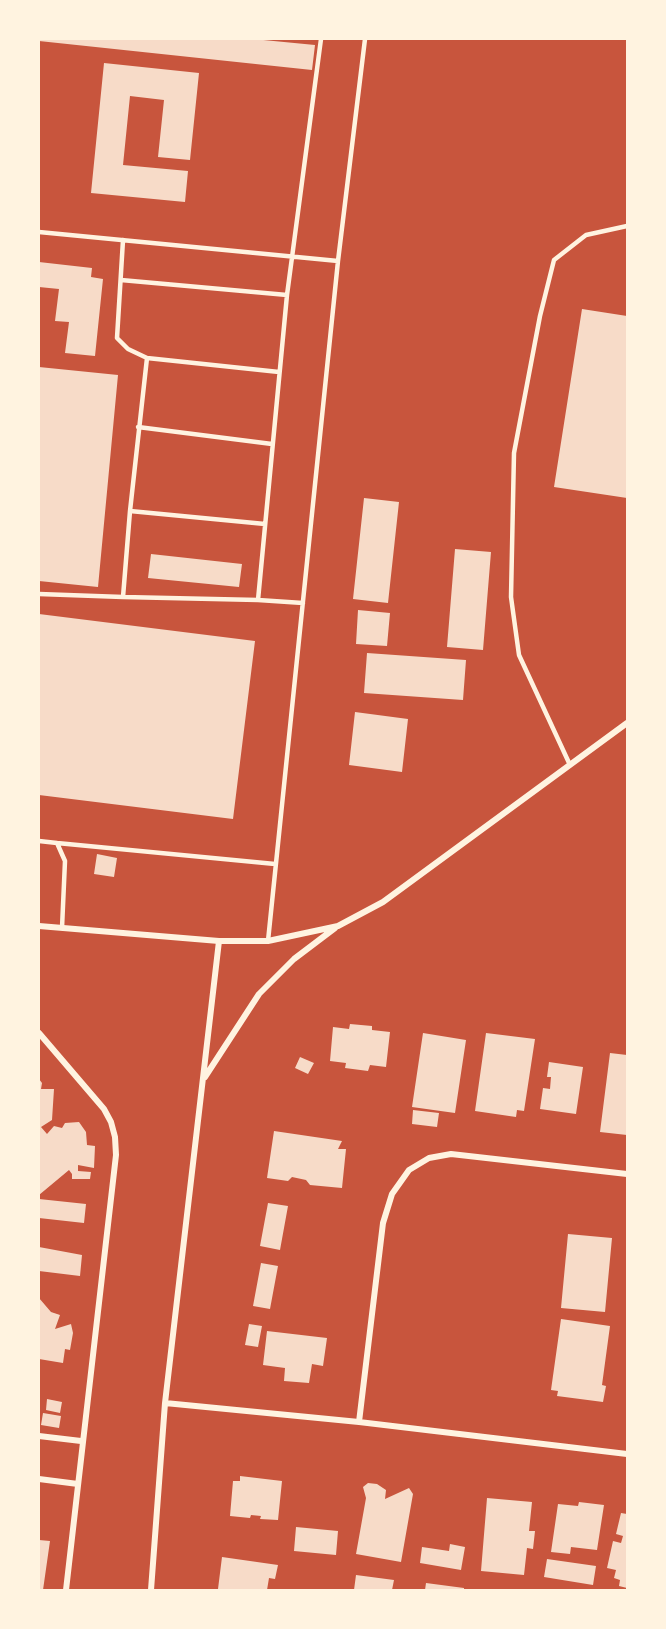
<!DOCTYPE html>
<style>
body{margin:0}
#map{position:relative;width:666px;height:1629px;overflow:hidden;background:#c8553d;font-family:"PT Sans",sans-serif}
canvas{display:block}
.frame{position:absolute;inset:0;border:40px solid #fff3e0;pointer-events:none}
</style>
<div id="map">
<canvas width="666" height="1629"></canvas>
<div class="frame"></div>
</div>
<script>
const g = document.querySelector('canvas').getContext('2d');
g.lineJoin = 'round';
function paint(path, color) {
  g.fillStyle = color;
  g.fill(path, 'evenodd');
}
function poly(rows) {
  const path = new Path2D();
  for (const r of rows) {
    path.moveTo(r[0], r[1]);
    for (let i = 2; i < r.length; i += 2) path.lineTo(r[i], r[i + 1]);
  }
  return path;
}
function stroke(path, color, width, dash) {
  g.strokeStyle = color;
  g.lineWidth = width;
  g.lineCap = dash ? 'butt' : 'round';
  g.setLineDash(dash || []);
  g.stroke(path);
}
const building = poly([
 [39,39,253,39,315,45,312,70,39,41],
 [104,63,199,73,190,160,158,157,164,100,130,96,123,165,188,171,185,202,91,193],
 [39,262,92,268,91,277,103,279,95,356,65,353,69,322,55,321,59,289,39,287],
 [582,309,627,316,627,498,554,487],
 [39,367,118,375,98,587,39,581],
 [364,498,399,502,388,603,353,599],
 [455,549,491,552,483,650,447,647],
 [151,554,242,564,239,587,148,578],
 [358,610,390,613,387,646,356,644],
 [39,614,255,641,233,819,39,795],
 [367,653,466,660,463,700,364,693],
 [355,712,408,719,402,772,349,765],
 [97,854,117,858,114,877,94,874],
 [350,1024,372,1026,372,1030,390,1032,386,1067,370,1065,368,1071,345,1068,346,1063,330,1061,333,1027,349,1029],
 [423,1033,466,1040,455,1113,412,1107],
 [486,1033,535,1039,524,1111,517,1110,516,1117,475,1111],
 [610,1053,627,1055,627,1135,600,1132],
 [300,1057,314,1063,308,1074,295,1068],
 [549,1062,583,1067,576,1114,540,1109,543,1088,550,1089,551,1077,547,1077],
 [39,1079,42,1083,41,1089,54,1089,52,1120,41,1127,47,1134,54,1126,62,1128,65,1123,79,1122,86,1132,87,1145,95,1146,94,1168,78,1165,78,1171,91,1172,90,1179,72,1179,72,1174,69,1170,39,1195],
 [413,1110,439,1113,437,1127,412,1124],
 [274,1131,342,1141,338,1149,346,1149,342,1188,310,1185,306,1180,292,1177,288,1181,267,1178],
 [39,1199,86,1204,84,1223,39,1218],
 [268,1203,288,1206,280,1250,260,1246],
 [568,1234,612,1238,605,1312,561,1308],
 [39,1247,82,1255,80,1276,39,1271],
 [261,1263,278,1266,270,1309,253,1306],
 [39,1298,51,1312,60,1315,55,1329,71,1324,73,1333,70,1350,65,1349,63,1363,39,1359],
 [561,1319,610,1326,602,1385,606,1386,603,1402,557,1396,558,1391,551,1390],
 [249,1324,262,1326,258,1347,245,1345],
 [267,1331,327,1338,323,1366,312,1364,309,1383,284,1381,285,1368,263,1365],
 [47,1399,62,1402,60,1413,46,1410],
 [43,1413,61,1416,59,1428,41,1425],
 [240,1476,282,1481,278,1520,260,1519,261,1516,251,1515,250,1518,230,1516,233,1481,240,1481],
 [368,1483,377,1484,386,1490,385,1499,409,1488,413,1494,401,1562,356,1554,366,1498,363,1487],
 [487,1498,532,1502,529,1531,535,1531,533,1549,527,1548,524,1575,481,1571],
 [579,1502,604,1505,597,1550,571,1547,570,1554,551,1552,558,1504,578,1506],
 [621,1513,627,1514,627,1588,619,1586,620,1580,614,1578,616,1570,607,1568,613,1541,621,1543,623,1536,616,1534],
 [296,1527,338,1531,336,1555,294,1551],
 [39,1540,50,1541,43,1590,39,1590],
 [450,1544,465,1547,461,1570,420,1563,422,1547,449,1551],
 [222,1557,278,1565,275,1579,269,1578,267,1590,218,1589],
 [547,1559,596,1566,593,1585,544,1577],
 [356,1575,394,1580,392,1590,354,1590],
 [426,1583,464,1588,464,1590,425,1590]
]);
const service = poly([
 [39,232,338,261],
 [123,240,117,338,128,349,147,358,279,372],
 [121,280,287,295],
 [147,358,130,511,123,597,258,600,303,603],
 [138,427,272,444],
 [130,511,265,524],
 [39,594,123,597],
 [258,600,287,295,321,39],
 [570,765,519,655,511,597,514,453,540,316,554,260,586,235,627,226],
 [39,841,57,843,65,861,62,928],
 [57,843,275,864],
 [268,941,338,261,365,39]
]);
const minor = poly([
 [39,926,219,941,268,941,338,926,383,902,627,723],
 [39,1033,104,1109,111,1122,115,1137,116,1155,66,1590],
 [205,1077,259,994,294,959,335,928],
 [165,1403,359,1422,627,1454],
 [359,1422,383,1223,392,1194,409,1170,429,1158,451,1154,627,1174],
 [39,1436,81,1441],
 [39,1479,78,1484],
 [151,1590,165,1403,219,941]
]);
paint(building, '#f7dbc8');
stroke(service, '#fff3e0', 4.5);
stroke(minor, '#fff3e0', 6);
</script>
